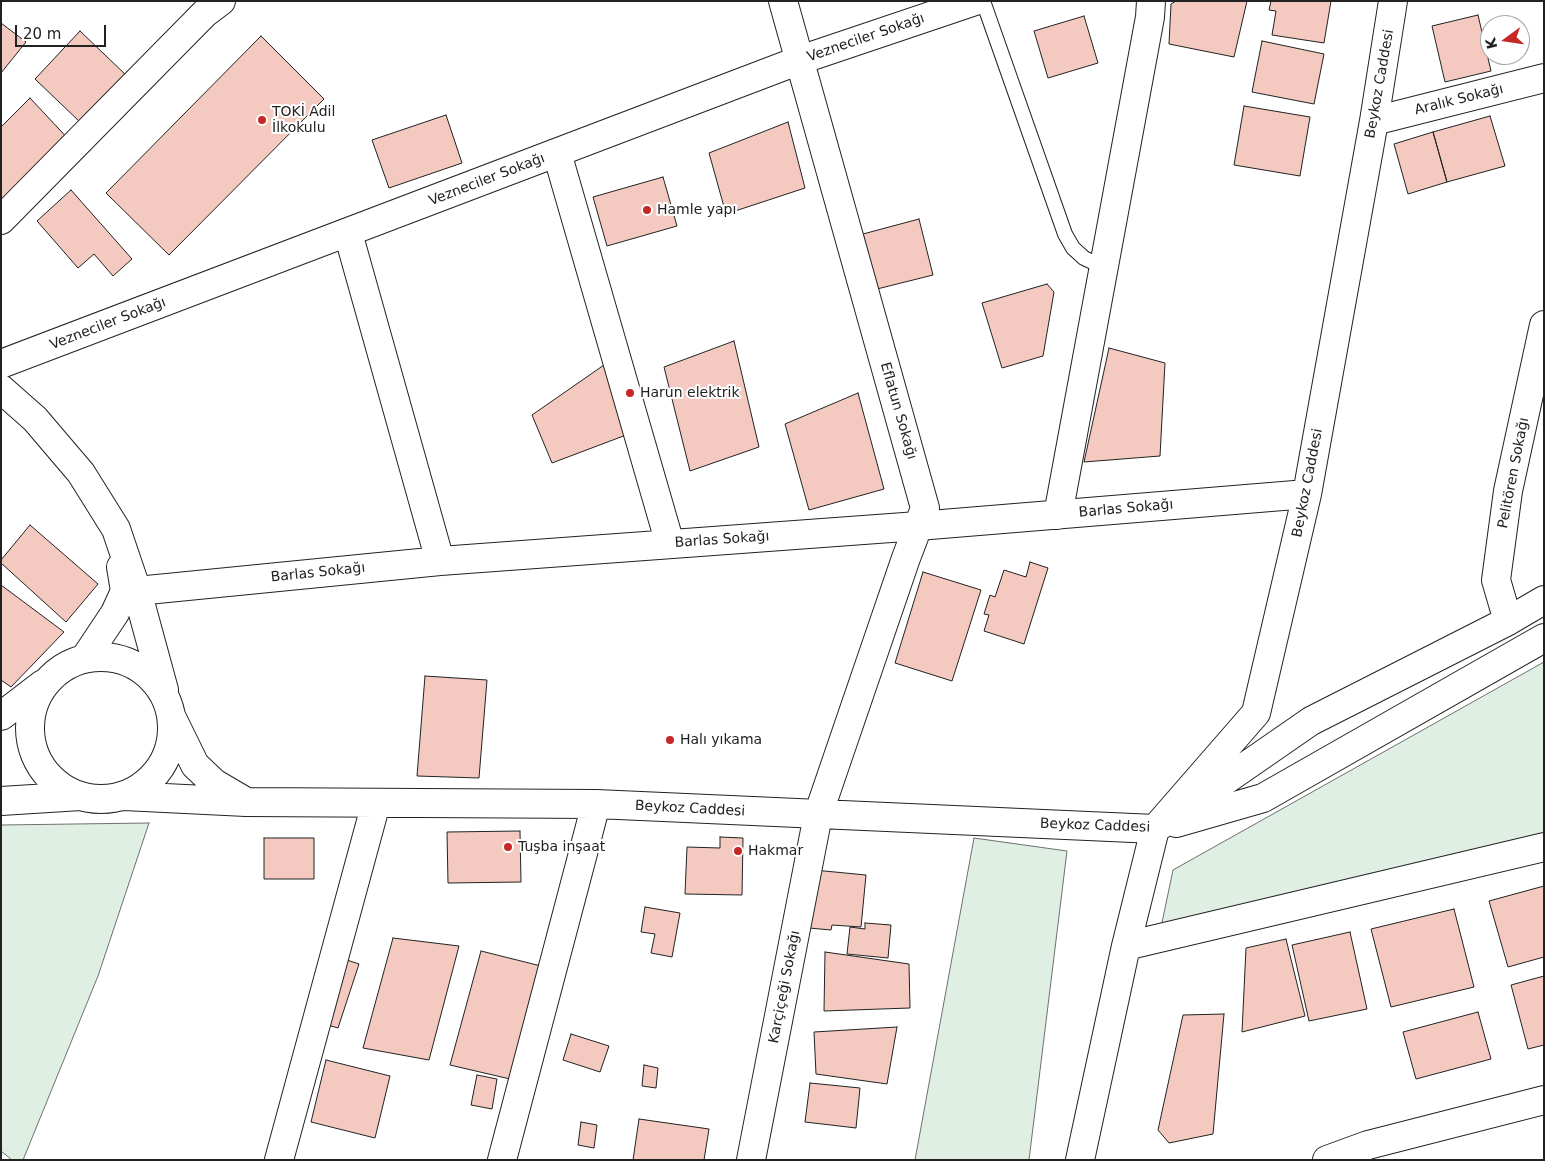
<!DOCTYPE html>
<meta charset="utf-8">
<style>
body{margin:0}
#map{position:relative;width:1545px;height:1161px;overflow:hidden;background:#fff;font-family:"DejaVu Sans",sans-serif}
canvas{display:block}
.frame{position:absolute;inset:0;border:2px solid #222;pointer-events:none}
.north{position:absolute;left:1480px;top:15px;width:50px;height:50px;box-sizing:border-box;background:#fff;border:1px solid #a7a7a7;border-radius:50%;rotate:256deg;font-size:14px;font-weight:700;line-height:20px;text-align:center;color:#222}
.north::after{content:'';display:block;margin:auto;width:18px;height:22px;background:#c62828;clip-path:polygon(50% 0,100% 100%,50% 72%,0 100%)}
.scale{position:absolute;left:15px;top:25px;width:91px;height:22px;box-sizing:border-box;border:2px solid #222;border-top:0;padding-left:6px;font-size:15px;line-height:18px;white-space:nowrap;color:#222;-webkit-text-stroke:4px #fff;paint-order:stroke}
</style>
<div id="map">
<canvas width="1545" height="1161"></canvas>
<div class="frame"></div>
<div class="north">K</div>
<div class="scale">20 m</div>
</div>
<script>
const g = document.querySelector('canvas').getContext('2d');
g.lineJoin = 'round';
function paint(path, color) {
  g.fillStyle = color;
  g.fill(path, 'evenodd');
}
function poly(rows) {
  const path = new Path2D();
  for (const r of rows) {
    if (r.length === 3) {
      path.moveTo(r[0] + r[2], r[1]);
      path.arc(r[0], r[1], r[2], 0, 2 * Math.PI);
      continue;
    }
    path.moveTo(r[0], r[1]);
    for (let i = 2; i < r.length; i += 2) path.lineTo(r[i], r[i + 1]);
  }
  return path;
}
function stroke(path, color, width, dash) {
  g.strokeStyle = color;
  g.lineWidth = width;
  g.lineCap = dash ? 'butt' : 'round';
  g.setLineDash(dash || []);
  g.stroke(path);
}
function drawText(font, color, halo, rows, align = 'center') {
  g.font = font + ' "DejaVu Sans",sans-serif';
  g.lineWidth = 4;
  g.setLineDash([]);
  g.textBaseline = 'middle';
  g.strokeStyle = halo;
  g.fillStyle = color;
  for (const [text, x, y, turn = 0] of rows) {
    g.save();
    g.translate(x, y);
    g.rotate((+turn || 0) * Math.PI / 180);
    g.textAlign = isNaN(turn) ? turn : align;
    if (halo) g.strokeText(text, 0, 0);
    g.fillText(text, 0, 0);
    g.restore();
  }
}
const green = poly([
 [1544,662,1544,834,1160,932,1173,870,1544,662],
 [149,823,98,976,23,1160,12,1160,1,1151,1,825,149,823],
 [974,838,1067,851,1029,1160,915,1160,974,838]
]);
const building = poly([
 [1176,1,1247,1,1234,57,1169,44,1171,4,1176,1],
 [1271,1,1331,1,1324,43,1272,35,1276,11,1269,10,1271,1],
 [1478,15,1491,71,1445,82,1432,26,1478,15],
 [1084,16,1098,63,1048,78,1034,31,1084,16],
 [1,23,26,42,1,73,1,23],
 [80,31,127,76,82,124,35,79,80,31],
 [261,36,324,99,169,255,106,193,261,36],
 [1262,41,1324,54,1314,104,1252,92,1262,41],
 [30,98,73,144,8,204,1,197,1,127,30,98],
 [1244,106,1310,117,1300,176,1234,165,1244,106],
 [446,115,462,163,389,188,372,140,446,115],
 [1490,116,1505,166,1447,182,1433,132,1490,116],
 [788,122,805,188,726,214,709,153,788,122],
 [1433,132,1447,182,1408,194,1394,144,1433,132],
 [663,177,677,226,607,246,593,197,663,177],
 [71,190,132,259,113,276,94,254,78,268,37,221,71,190],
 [919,219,933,275,877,289,863,234,919,219],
 [1047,284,1054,292,1043,356,1002,368,982,303,1047,284],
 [734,341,759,447,690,471,664,367,734,341],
 [1109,348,1165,363,1160,456,1084,462,1109,348],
 [604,365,634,432,552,463,532,415,604,365],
 [858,393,884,489,809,510,785,424,858,393],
 [30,525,98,584,66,622,1,563,1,560,30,525],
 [1030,562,1048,568,1024,644,984,631,989,615,984,614,990,595,995,597,1004,570,1026,577,1030,562],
 [923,572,981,590,952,681,895,663,923,572],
 [1,585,64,632,11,687,1,680,1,585],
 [425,676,487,680,479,778,417,776,425,676],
 [520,831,521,882,448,883,447,832,520,831],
 [720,837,743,838,742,895,685,894,687,847,720,848,720,837],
 [264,838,314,838,314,879,264,879,264,838],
 [814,870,866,875,861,927,832,925,831,930,809,928,814,870],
 [1544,886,1544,957,1508,967,1489,901,1544,886],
 [645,907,680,913,672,957,651,953,655,934,641,932,645,907],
 [1454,909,1474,987,1391,1007,1371,929,1454,909],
 [865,923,891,925,888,958,847,954,850,927,865,929,865,923],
 [1350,932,1367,1009,1309,1021,1292,945,1350,932],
 [393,938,459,946,429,1060,363,1048,393,938],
 [1286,939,1305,1016,1242,1032,1246,948,1286,939],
 [481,951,541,966,510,1079,450,1065,481,951],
 [825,952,909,964,910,1008,824,1011,825,952],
 [344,959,359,964,338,1028,324,1024,344,959],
 [1544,976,1544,1045,1528,1049,1511,985,1544,976],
 [1478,1012,1491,1059,1416,1079,1403,1032,1478,1012],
 [1224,1014,1213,1134,1169,1143,1158,1130,1183,1015,1224,1014],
 [897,1027,887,1084,816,1074,814,1032,897,1027],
 [571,1034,609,1046,600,1072,563,1060,571,1034],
 [326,1060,390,1076,375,1138,311,1122,326,1060],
 [644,1065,658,1068,656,1088,642,1086,644,1065],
 [477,1075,497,1079,492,1109,471,1105,477,1075],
 [810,1083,860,1088,856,1128,805,1122,810,1083],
 [639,1119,709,1129,704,1160,633,1160,639,1119],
 [581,1122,597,1125,594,1148,578,1145,581,1122]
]);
const lane = poly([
 [983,1,1065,234,1073,248,1084,258,1103,267]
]);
const street = poly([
 [1374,121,1544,78],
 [557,153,670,544],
 [1,220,205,13,221,1],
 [348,233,440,561],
 [1,364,800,60,975,1],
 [1,389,35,419,81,473,116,529,137,591,164,690],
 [1058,515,1150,17,1151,1],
 [137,591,440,561,918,526,1307,494],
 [1508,621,1496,580,1508,491,1544,325],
 [101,728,71],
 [85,658,115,613,125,591,121,567],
 [1,716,43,684],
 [172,718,195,765,214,783,243,800],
 [124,796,246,802,596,804,1155,829,1256,713,1307,494,1374,121,1393,1],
 [1,801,81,796],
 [1176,823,1263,798,1544,638],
 [1126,946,1544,847],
 [279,1160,376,803],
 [502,1160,596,804],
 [751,1160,818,815,906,558,925,508,783,1],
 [1080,1160,1126,946,1155,829,1311,721,1508,621,1544,600],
 [1327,1160,1368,1145,1544,1100]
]);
const markers = [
 [262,120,5,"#c62828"],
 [647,210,5,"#c62828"],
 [630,393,5,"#c62828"],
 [670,740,5,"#c62828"],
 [508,847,5,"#c62828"],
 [738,851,5,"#c62828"]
];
const streetNames = [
 ["Vezneciler Sokağı",866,38,-19],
 ["Beykoz Caddesi",1380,84,-80],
 ["Aralık Sokağı",1459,100,-14],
 ["Vezneciler Sokağı",487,180,-21],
 ["Vezneciler Sokağı",108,324,-21],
 ["Eflatun Sokağı",898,411,74],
 ["Pelitören Sokağı",1514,473,-79],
 ["Beykoz Caddesi",1308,483,-79],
 ["Barlas Sokağı",1126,509,-5],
 ["Barlas Sokağı",722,540,-4],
 ["Barlas Sokağı",318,573,-6],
 ["Beykoz Caddesi",690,809,3],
 ["Beykoz Caddesi",1095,826,2],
 ["Karçiçeği Sokağı",785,987,-79]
];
const poiNames = [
 ["TOKİ Adil",272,112],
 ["İlkokulu",272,128],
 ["Hamle yapı",657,210],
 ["Harun elektrik",640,393],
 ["Halı yıkama",680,740],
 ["Tuşba inşaat",518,847],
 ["Hakmar",748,851]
];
paint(green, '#e0efe3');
stroke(green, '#6f6f6f', 1);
paint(building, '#f3c9c0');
stroke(building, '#222', 1);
stroke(lane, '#222', 16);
stroke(street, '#222', 30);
stroke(lane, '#fff', 14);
stroke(street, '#fff', 28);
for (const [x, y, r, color] of markers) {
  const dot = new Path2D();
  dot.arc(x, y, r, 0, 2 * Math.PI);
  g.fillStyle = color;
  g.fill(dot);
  stroke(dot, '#fff', 2);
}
drawText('14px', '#222', '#fff', streetNames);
drawText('14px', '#222', '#fff', poiNames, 'left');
</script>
